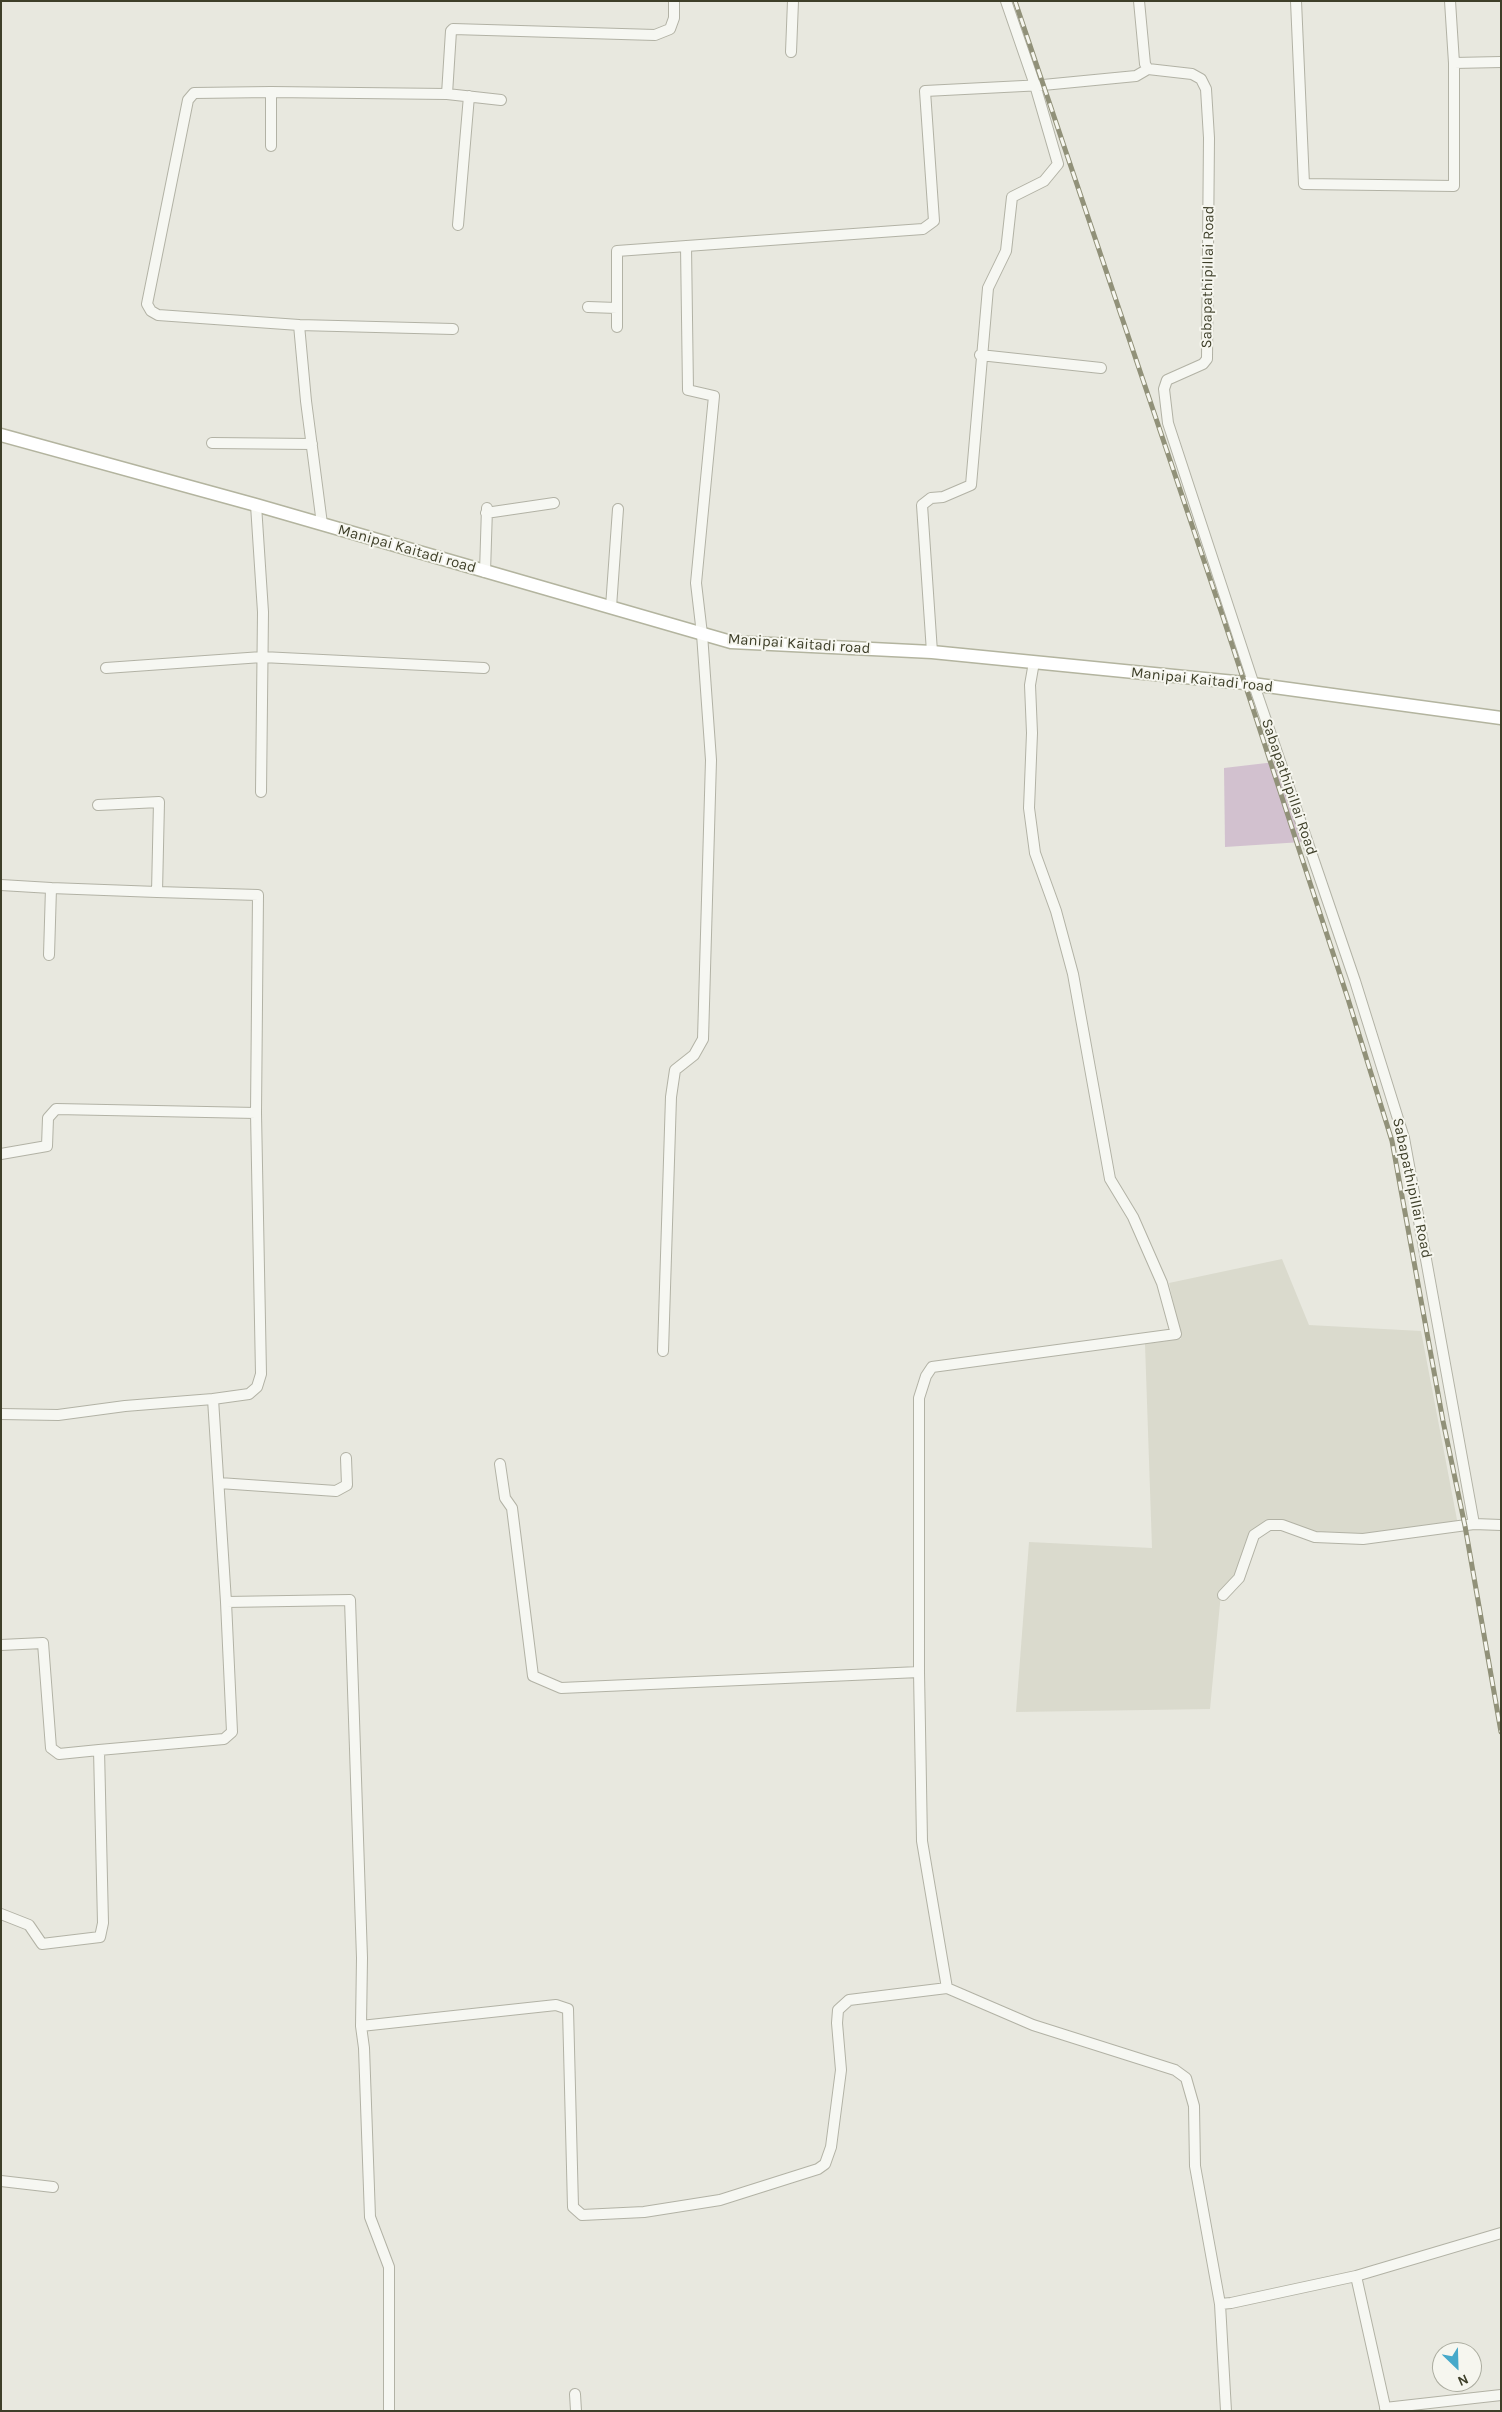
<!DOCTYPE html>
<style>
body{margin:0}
#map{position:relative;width:1502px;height:2412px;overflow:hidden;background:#e8e8df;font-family:Karla,sans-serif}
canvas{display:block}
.frame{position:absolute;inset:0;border:2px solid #3e3f29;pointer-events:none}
.north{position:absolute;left:1432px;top:2342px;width:50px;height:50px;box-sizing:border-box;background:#f6f6ef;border:1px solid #acada0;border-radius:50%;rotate:156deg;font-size:14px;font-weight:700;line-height:20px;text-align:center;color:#3e3f29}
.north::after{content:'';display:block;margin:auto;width:18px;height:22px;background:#47a9ca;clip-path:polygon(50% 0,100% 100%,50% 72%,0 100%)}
</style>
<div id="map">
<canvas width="1502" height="2412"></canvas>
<div class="frame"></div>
<div class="north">N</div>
</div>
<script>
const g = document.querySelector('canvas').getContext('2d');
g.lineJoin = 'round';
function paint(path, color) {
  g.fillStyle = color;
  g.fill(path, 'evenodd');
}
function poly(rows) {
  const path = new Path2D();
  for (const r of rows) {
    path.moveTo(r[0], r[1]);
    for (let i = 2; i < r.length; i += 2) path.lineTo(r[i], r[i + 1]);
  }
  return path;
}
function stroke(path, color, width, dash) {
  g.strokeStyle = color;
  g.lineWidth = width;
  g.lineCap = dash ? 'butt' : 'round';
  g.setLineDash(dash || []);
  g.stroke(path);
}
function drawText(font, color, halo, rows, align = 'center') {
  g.font = font + ' Karla,sans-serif';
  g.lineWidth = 4;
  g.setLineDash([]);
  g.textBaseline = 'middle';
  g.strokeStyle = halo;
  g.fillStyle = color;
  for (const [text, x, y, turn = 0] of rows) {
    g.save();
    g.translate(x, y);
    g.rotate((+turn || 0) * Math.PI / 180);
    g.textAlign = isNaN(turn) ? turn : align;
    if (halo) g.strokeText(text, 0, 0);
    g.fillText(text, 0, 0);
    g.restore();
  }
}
const built = poly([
 [1282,1259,1309,1325,1421,1331,1458,1525,1362,1537,1316,1534,1283,1523,1252,1533,1237,1576,1221,1593,1210,1709,1016,1712,1029,1542,1152,1548,1145,1344,1181,1339,1169,1283]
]);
const green = poly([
 [1275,762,1302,842,1225,847,1224,768]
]);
const minor = poly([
 [1139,1,1145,64,1148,69,1192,74,1201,79,1206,89,1209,138,1207,359,1203,364,1167,380,1164,389,1168,423,1254,685,1355,981,1404,1138,1474,1524,1501,1525],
 [1296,1,1304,184,1454,186,1454,63],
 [1450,1,1454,63,1501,62],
 [791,52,793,1],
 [447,94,451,31,453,29,655,35,670,29,674,18,674,1],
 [271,146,271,92],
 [458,225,469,96],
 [588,307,617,308],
 [299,325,453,329],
 [617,327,617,251,923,229,934,221,925,91,1043,85,1136,76,1148,69],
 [980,355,1101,368],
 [212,443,312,444],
 [256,505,263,612,261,792],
 [486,513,554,503],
 [322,524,306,401,299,325,158,315,151,311,147,304,188,100,194,93,271,92,447,94,501,100],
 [485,572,487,508],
 [611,607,618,509],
 [932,652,922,505,931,498,943,497,971,485,988,288,1006,251,1012,197,1044,181,1058,164,1035,85,1006,1],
 [106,668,262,657,484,668],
 [98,805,159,802,157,892,258,895,256,1113,261,1374,257,1387,249,1394,213,1399,226,1602,350,1600,362,1958,361,2026,364,2048,370,2217,389,2267,389,2411],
 [1,885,51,888],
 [49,955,51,888,157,892],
 [1,1154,47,1146,48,1118,56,1109,256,1113],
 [663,1351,671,1097,675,1070,694,1055,703,1039,711,760,702,634,696,583,714,396,688,390,686,246],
 [1,1414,58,1415,125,1406,213,1399],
 [500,1464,505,1498,512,1508,533,1676,561,1688,919,1672],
 [219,1483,336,1491,347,1485,346,1458],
 [1223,1595,1239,1578,1254,1535,1269,1525,1282,1525,1315,1537,1363,1539,1474,1524],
 [1,1645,43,1643,51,1748,59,1754,99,1750,103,1923,100,1937,42,1944,29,1925,1,1914],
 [99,1750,224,1739,232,1732,226,1602],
 [947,1988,922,1841,919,1672,919,1398,926,1376,932,1367,1176,1334,1162,1283,1133,1217,1110,1179,1073,974,1056,911,1035,853,1029,808,1032,733,1030,685,1034,662],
 [361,2026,556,2005,568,2009,573,2207,582,2215,644,2212,720,2200,818,2169,825,2164,831,2147,841,2070,837,2023,838,2010,849,2000,947,1988,1033,2025,1175,2070,1186,2078,1194,2106,1195,2166,1220,2304],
 [1,2181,53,2187],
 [575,2394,576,2411],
 [1385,2408,1501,2395],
 [1226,2411,1220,2304,1231,2303,1356,2276],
 [1386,2411,1356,2276,1501,2233]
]);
const major = poly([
 [1,435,256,505,731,642,932,652,1245,683,1501,718]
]);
const rail = poly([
 [1015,1,1222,614,1348,999,1392,1141,1443,1421,1465,1526,1501,1732]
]);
const streetNames = [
 ["Sabapathipillai Road",1208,277,-89],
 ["Manipai Kaitadi road",407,549,16],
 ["Manipai Kaitadi road",799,644,4],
 ["Manipai Kaitadi road",1202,680,6],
 ["Sabapathipillai Road",1289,787,71],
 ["Sabapathipillai Road",1412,1188,78]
];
paint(built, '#dadacd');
paint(green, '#d2c1cf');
stroke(minor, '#b2b2a5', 12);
stroke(major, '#b3b49f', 15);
stroke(minor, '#f6f7f2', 10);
stroke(major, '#fff', 12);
stroke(rail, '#919179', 5);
stroke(rail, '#f6f6ef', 3, [9]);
drawText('15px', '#3e3f29', '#f6f6ef', streetNames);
</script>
